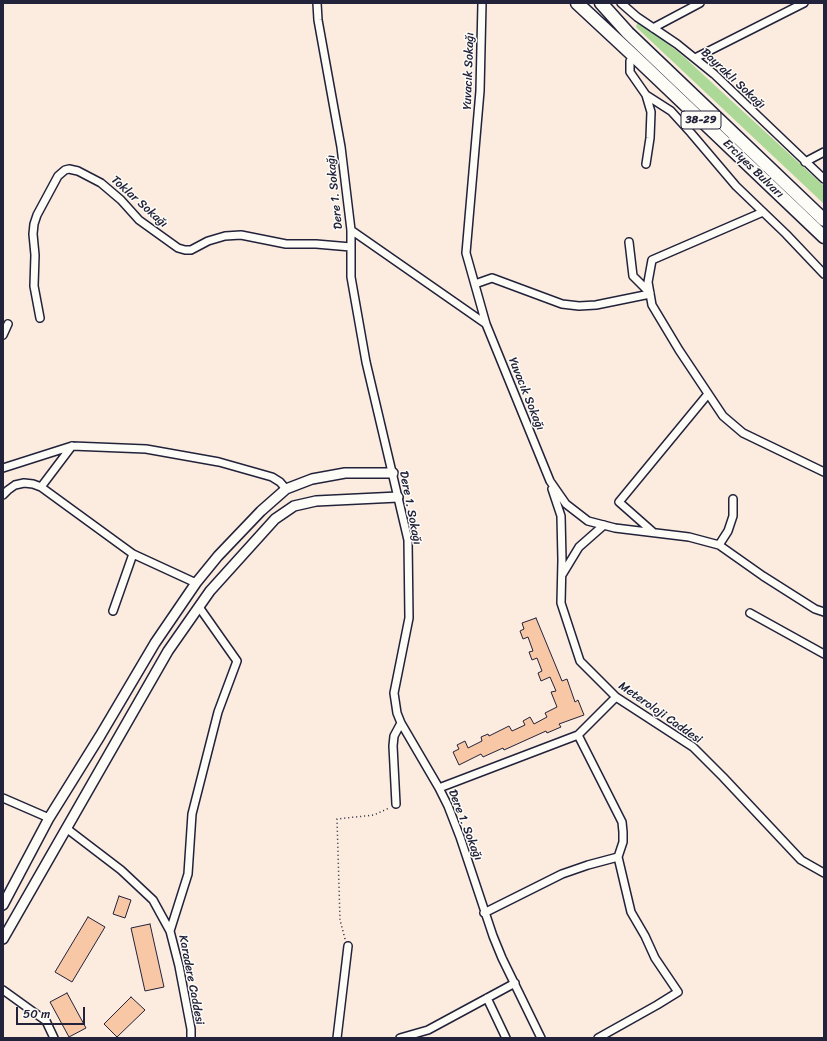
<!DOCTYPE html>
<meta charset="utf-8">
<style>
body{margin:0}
#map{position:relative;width:827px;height:1041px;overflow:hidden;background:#fbecdf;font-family:Sriracha,sans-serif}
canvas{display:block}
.frame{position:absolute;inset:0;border:4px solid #22223b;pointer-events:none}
.scale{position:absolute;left:16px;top:1007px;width:69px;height:18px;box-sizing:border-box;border:2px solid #22223b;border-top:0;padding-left:5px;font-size:12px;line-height:14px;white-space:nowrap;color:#22223b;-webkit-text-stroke:3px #fdfcf7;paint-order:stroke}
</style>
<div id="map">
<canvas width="827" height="1041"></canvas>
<div class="frame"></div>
<div class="scale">50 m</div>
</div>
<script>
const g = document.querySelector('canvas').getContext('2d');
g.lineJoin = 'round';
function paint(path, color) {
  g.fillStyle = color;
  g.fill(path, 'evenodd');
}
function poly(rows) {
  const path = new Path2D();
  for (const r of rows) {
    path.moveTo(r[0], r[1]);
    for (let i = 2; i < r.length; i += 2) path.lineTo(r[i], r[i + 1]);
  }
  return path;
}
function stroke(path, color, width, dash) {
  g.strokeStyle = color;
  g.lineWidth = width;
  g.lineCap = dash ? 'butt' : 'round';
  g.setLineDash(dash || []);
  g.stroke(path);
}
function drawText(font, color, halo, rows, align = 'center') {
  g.font = font + ' Sriracha,sans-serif';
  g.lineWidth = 3;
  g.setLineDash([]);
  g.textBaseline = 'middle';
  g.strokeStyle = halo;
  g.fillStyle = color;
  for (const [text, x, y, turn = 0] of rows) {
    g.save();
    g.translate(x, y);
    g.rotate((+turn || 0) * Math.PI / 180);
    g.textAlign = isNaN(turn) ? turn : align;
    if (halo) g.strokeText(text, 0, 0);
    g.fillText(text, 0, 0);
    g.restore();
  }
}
const green = poly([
 [637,23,639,23,662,39,683,56,824,186,824,204,636,27]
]);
const building = poly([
 [536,618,562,681,567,679,575,702,578,700,584,715,559,724,561,727,547,733,546,731,504,750,503,748,483,757,481,754,459,765,453,752,459,749,457,745,465,741,468,748,482,741,481,737,488,734,489,736,509,726,512,731,525,725,523,721,530,717,534,724,547,717,545,713,557,707,551,692,556,691,550,677,541,681,538,673,542,671,537,658,532,660,529,652,533,651,528,637,523,639,520,631,524,629,522,623,536,618],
 [119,896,131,900,125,918,113,914,119,896],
 [88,917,105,927,72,982,55,972,88,917],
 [150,924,164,987,145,991,131,928,150,924],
 [67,993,86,1028,69,1037,50,1002,67,993],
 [131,997,145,1010,117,1037,104,1024,131,997]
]);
const path = poly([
 [345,939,340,920,337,819,374,815,389,808]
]);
const minor = poly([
 [317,3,318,20,341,147,351,230,351,277,366,362,408,540,409,618,394,693,397,713,401,723,439,788,448,806,460,837,493,936,502,958,541,1038],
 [482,3,480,91,466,253,486,324,550,481,566,504,588,521,615,528,689,537,719,545,763,576,815,609,824,612],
 [621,3,637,17,677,44,714,74,824,179],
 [653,28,700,3],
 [634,56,630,61,630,72,646,95,671,111,691,133,736,186,786,234,824,274],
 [695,58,804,3],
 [805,162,824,152],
 [646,164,650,138,651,112,646,95],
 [763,212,652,260,648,282,652,305,679,350,723,416,743,433,824,472],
 [351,230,486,324],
 [629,242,633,276,650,293],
 [475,284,492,278,562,304,579,306,596,305,650,294],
 [40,318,34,286,35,255,33,234,34,224,37,215,58,176,65,170,69,169,78,171,101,183,121,200,139,220,178,248,185,250,191,250,208,241,225,236,241,235,286,244,316,244,351,247],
 [3,335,8,324],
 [72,446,41,487,133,554,196,583],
 [3,468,72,446,146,449,219,462,272,477,280,482,286,489],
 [552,489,561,516,562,560,561,603,580,661,616,697,693,747,723,777,801,860,824,873],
 [3,495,8,490,15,485,24,483,33,484,41,487],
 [653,532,619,502,708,394],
 [719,545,728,531,733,516,733,499],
 [562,575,579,547,604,525],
 [113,611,133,554],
 [750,613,824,654],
 [578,735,622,822,623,832,623,842,618,857,631,912,645,936,655,958,678,992,657,1005,598,1038],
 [439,788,578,735,616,697],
 [3,798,49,818],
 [396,804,393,746,394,736,401,723],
 [66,828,121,870,153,900,170,931,179,966,191,1029,191,1038],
 [484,913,562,874,588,865,618,857],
 [170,931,188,874,192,814,218,712,237,661,199,607],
 [3,990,46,1021,54,1038],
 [487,998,506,1038],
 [337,1038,348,946],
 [400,1038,428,1030,515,983]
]);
const tertiary = poly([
 [3,905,49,818,100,736,155,643,196,583,218,556,261,511,286,489,312,479,345,473,393,473],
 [3,939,168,651,210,591,275,519,294,506,316,501,398,497]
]);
const trunk = poly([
 [577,3,634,56,824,237],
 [601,3,628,33,824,220]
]);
const shields = [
 [701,120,40]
];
const shieldNames = [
 ["38-29",701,120]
];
const streetNames = [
 ["Yuvacık Sokağı",469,71,-88],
 ["Bayraklı Sokağı",733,79,43],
 ["Erciyes Bulvarı",753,169,44],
 ["Dere 1. Sokağı",335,192,-96],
 ["Toklar Sokağı",139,202,42],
 ["Yuvacık Sokağı",526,394,68],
 ["Dere 1. Sokağı",410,508,79],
 ["Meteroloji Caddesi",660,713,35],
 ["Dere 1. Sokağı",465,825,69],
 ["Karadere Caddesi",191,980,79]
];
paint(green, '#acd998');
paint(building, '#f7c7a6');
stroke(building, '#22223b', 1);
stroke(minor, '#22223b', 10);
stroke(tertiary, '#22223b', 12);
stroke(trunk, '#22223b', 15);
stroke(path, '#22223b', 1.5, [1, 3]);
stroke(minor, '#fdfcf7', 7);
stroke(tertiary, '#fdfcf7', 9);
stroke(trunk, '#fdfcf7', 12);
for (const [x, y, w] of shields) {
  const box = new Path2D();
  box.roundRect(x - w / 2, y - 9, w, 18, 3);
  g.fillStyle = '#fdfcf7';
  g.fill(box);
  stroke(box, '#22223b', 1);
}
drawText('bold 11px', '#22223b', null, shieldNames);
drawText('12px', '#22223b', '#fdfcf7', streetNames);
</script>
